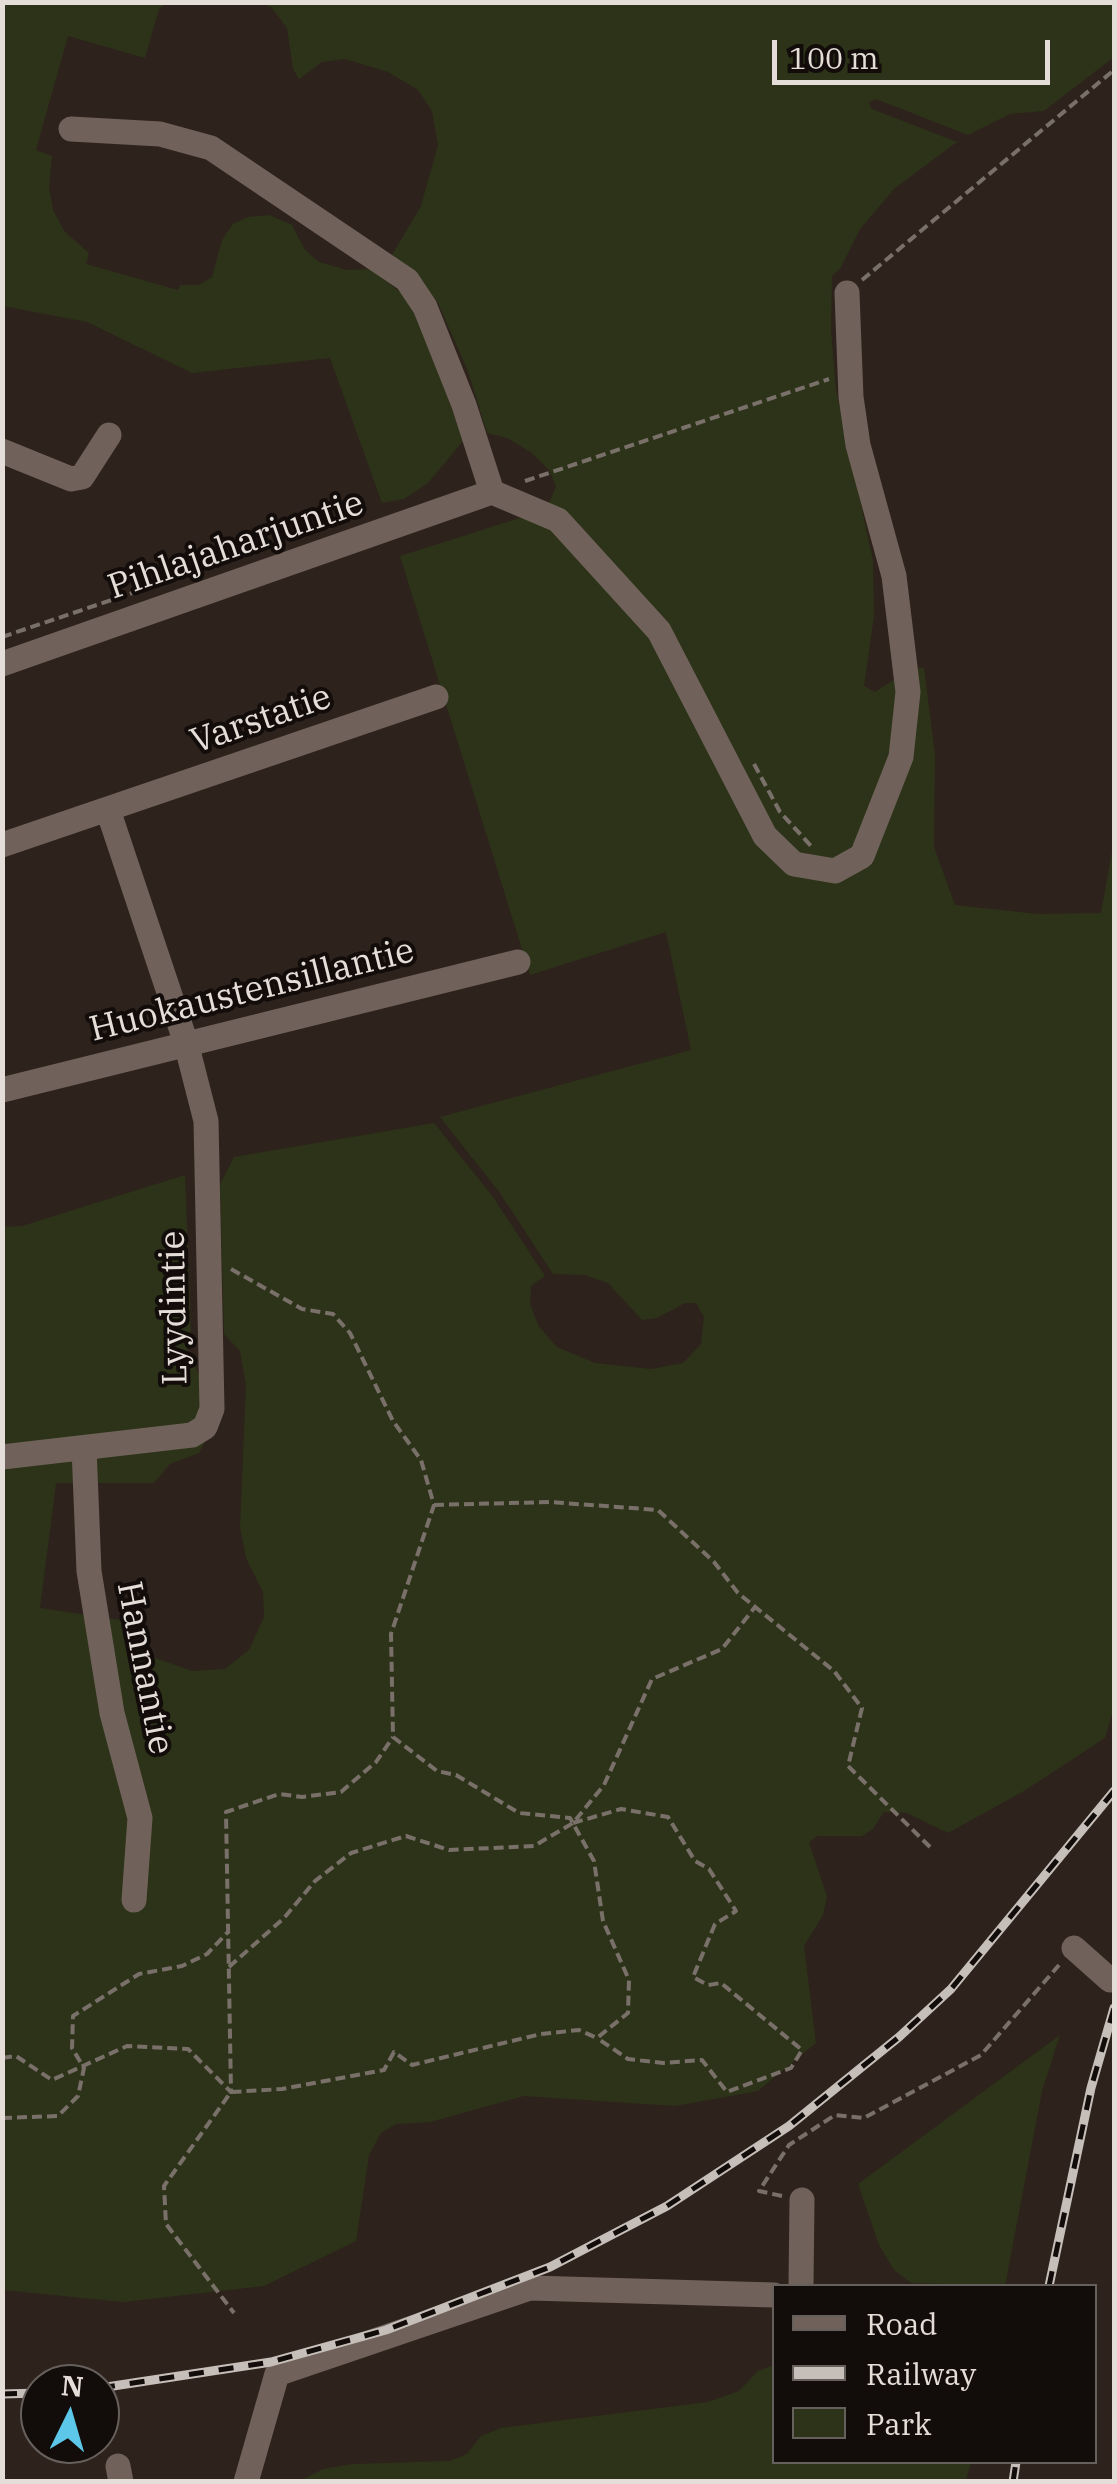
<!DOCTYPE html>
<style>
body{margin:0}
#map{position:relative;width:1117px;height:2484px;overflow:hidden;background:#2e221c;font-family:"IBM Plex Serif",serif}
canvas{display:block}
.frame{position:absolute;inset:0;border:5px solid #e4ddd8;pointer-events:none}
.legend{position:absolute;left:772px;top:2284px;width:325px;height:180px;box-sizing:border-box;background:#120d0a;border:2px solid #66605c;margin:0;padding:12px 18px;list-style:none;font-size:30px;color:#e4ddd8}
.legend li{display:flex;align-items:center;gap:20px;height:50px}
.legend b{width:50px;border:2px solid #66605c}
.north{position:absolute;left:20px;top:2364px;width:100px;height:100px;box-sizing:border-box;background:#120d0a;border:2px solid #66605c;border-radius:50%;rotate:5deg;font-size:28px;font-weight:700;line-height:40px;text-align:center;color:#e4ddd8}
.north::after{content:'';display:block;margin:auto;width:35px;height:45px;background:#5cc7e8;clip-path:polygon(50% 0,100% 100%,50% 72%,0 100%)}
.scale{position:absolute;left:772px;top:40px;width:278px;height:45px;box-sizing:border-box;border:5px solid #e4ddd8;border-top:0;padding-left:12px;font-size:30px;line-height:35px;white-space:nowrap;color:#e4ddd8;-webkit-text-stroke:8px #120d0a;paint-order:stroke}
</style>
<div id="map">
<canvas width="1117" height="2484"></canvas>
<div class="frame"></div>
<ul class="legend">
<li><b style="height:12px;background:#70625a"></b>Road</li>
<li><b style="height:12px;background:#c6bfb9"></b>Railway</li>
<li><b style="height:28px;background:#2c3318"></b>Park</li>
</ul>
<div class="north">N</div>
<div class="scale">100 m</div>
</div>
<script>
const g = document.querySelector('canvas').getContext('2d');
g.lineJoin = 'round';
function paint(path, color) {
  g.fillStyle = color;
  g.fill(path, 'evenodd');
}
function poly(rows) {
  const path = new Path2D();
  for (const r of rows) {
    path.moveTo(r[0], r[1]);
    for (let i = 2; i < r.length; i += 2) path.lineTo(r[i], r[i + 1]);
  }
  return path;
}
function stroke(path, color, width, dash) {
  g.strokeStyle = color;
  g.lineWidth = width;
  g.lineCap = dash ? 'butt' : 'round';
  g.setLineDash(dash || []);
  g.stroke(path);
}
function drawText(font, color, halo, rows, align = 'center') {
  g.font = font + ' "IBM Plex Serif",serif';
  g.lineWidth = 8;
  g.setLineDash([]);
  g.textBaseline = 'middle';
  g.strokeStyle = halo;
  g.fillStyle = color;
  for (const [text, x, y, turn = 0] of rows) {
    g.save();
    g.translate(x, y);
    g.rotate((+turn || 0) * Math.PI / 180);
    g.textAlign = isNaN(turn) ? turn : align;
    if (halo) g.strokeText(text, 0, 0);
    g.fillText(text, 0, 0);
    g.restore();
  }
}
const green = poly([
 [2,3,166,3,159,9,145,58,68,36,36,150,52,156,49,187,53,210,65,232,89,253,86,264,178,290,180,285,199,285,212,277,222,240,233,224,248,217,269,215,292,225,305,250,319,262,347,270,370,269,403,294,415,313,464,440,428,483,404,499,382,503,330,358,192,373,87,322,3,306],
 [259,3,1114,3,1114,57,1044,111,1010,114,968,135,876,99,869,103,872,109,957,142,894,189,860,229,840,269,832,276,831,329,836,390,873,560,874,616,864,686,875,692,910,669,924,668,935,755,934,847,955,905,1038,914,1101,913,1114,840,1114,1707,1105,1738,1024,1791,948,1833,907,1813,884,1812,873,1829,862,1836,818,1836,809,1842,827,1897,823,1915,804,1946,816,2043,758,2091,675,2106,524,2096,430,2122,396,2124,381,2133,369,2155,356,2241,264,2286,123,2302,3,2290,2,1227,22,1226,185,1175,191,1332,184,1342,206,1390,207,1438,199,1453,170,1464,154,1483,56,1483,40,1608,120,1620,133,1642,155,1658,192,1671,225,1669,249,1650,264,1617,263,1592,246,1558,240,1527,246,1385,240,1351,224,1334,220,1184,234,1157,434,1123,493,1197,545,1276,531,1286,530,1304,539,1327,557,1347,595,1363,651,1369,683,1363,701,1344,704,1317,696,1303,685,1303,657,1318,642,1320,608,1283,584,1275,553,1274,500,1193,440,1117,691,1050,666,932,530,975,400,556,526,516,550,501,556,486,549,470,532,453,507,438,487,433,468,371,438,303,415,272,392,255,421,206,438,145,432,111,418,90,388,72,345,59,322,62,299,79,293,69,287,28,271,7],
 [1060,2035,1042,2091,1005,2286,911,2283,894,2270,879,2245,858,2184],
 [774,2365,774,2462,971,2462,966,2481,300,2481,323,2469,353,2464,450,2461,467,2454,481,2436,501,2428,708,2402,739,2391,758,2371]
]);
const path = poly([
 [862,280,1114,70],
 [525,481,829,379],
 [2,637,159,584],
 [754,764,780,812,811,846],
 [231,1269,302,1309,333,1314,350,1333,393,1421,421,1460,434,1505,391,1634,393,1737,437,1771,456,1775,519,1813,570,1818,594,1861,603,1921,629,1980,628,2013,597,2038,579,2030,541,2034,412,2065,394,2052,384,2070,282,2089,231,2092,164,2186,166,2224,234,2313],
 [434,1505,550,1502,658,1510,714,1562,738,1593,834,1671,862,1708,848,1766,931,1848],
 [573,1823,621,1809,668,1817,695,1861,709,1869,736,1911,715,1924,693,1977,708,1985,721,1983,802,2050,791,2068,727,2092,702,2060,663,2063,628,2059,597,2038],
 [229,1967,284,1918,315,1881,351,1853,406,1836,449,1850,534,1846,573,1823,604,1785,652,1679,722,1649,755,1607],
 [2,2058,16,2056,52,2080,127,2046,188,2049,231,2092,226,1812,279,1794,302,1797,341,1792,376,1762,393,1737],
 [2,2118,58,2116,78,2096,84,2068,72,2048,73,2016,139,1974,182,1966,207,1954,228,1932],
 [782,2196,759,2191,789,2145,835,2115,864,2118,981,2055,1059,1965]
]);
const minor = poly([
 [71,129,160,134,211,148,407,280,425,307,464,405,492,492],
 [2,451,71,479,82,477,109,435],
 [492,492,558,520,659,631,765,836,794,864,835,871,862,856,901,757,908,692,894,576,858,445,851,397,847,293],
 [2,664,492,492],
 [2,845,436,697],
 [2,1090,518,962],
 [84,1448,89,1571,112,1713,140,1818,134,1900],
 [2,1457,192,1435,205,1427,212,1409,206,1121,186,1043,108,810],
 [1074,1948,1110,1980],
 [801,2286,802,2200],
 [118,2466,121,2482],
 [246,2482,277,2374,530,2288,774,2295]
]);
const rail = poly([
 [1049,2286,1091,2088,1114,2008],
 [100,2388,271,2362,386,2330,550,2267,667,2206,789,2126,899,2037,951,1989,1114,1791],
 [2,2394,40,2393],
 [1013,2482,1016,2462]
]);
const streetNames = [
 ["Pihlajaharjuntie",236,546,-19],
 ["Varstatie",261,720,-19],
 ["Huokaustensillantie",252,991,-14],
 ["Lyydintie",175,1308,-91],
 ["Hannantie",144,1668,79]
];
paint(green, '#2c3318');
stroke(path, '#7a706a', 4, [10, 5]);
stroke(minor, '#70625a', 25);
stroke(rail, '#c6bfb9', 9);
stroke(rail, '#120d0a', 5, [15]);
drawText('35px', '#e4ddd8', '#120d0a', streetNames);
</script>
